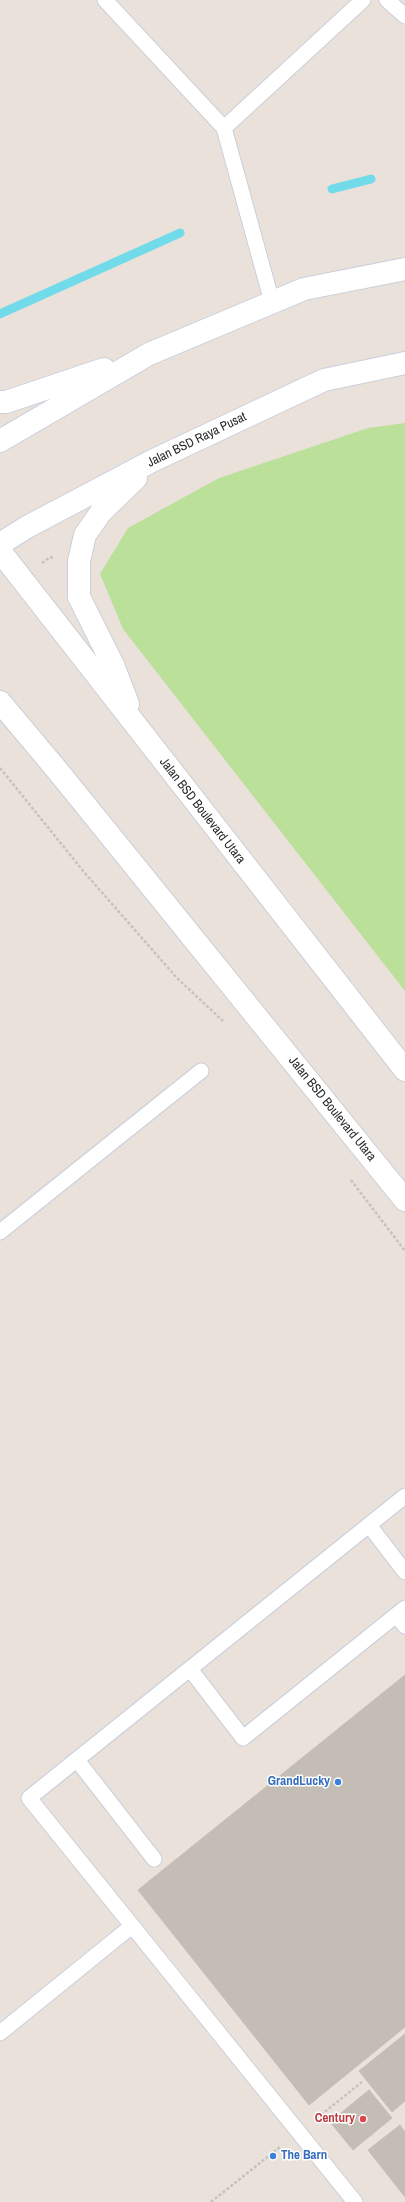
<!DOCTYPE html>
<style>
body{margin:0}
canvas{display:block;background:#ebe1db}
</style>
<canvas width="405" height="2202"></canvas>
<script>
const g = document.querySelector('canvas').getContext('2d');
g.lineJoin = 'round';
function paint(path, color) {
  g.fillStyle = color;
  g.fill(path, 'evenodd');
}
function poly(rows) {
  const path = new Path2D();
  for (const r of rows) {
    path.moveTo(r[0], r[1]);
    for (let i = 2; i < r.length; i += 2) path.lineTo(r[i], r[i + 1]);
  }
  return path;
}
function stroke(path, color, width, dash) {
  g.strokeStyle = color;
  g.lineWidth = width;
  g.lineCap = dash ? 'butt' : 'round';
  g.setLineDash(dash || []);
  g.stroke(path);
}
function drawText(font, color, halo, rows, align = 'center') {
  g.font = font + ' "Archivo Narrow",sans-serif';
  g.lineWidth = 3;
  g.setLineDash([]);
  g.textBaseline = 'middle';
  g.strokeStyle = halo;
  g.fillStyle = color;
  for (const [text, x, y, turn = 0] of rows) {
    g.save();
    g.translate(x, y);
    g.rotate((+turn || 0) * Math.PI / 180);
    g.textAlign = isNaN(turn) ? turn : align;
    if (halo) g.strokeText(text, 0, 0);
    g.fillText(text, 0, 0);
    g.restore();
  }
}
const green = poly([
 [405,423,405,991,123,629,100,574,128,528,219,478,368,428]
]);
const stream = poly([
 [332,189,371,179],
 [0,314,180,233]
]);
const building = poly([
 [405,1675,405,2027,309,2105,138,1890,405,1675],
 [405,2034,405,2101,392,2112,359,2071,405,2034],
 [369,2090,392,2118,353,2150,330,2122,369,2090],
 [400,2125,405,2132,405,2197,368,2150,400,2125]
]);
const path = poly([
 [42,563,50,557,53,558],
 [0,768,84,872,177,978,224,1022],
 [351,1180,405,1251],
 [317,2118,362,2082],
 [211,2202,280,2147]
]);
const service = poly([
 [105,0,224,128,363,0],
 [387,0,405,16],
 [224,128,272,302],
 [0,1232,201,1071],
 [369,1525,405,1572],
 [396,1615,405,1626],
 [190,1669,243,1738,405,1608],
 [77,1760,154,1859],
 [0,2033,132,1926],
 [355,2202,29,1798,405,1496]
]);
const secondary = poly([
 [0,402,6,402,104,369],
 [0,441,149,354,304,289,405,269],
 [0,544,27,527,152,461,324,380,405,363],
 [0,551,405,1070],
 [0,702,57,770,405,1200],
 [128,704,113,665,79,597,79,561,85,535,101,512,136,478]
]);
const markers = [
 [338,1782,4,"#3f7fe0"],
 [363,2119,4,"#e0444e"],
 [273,2156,4,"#3f7fe0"]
];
const streetNames = [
 ["Jalan BSD Raya Pusat",197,440,-26],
 ["Jalan BSD Boulevard Utara",202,811,52],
 ["Jalan BSD Boulevard Utara",332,1109,51]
];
const shopNames = [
 ["GrandLucky",330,1782],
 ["The Barn",281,2156,"left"]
];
const healthNames = [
 ["Century",355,2119]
];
paint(green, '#bbe099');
stroke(stream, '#71dbea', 9);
paint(building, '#c3bdb6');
stroke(building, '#c6bdb5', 1);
stroke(service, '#c9cfda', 17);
stroke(secondary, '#c9cfda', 24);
stroke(path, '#c3c3c3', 2.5, [3, 2]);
stroke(service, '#fff', 15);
stroke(secondary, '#fff', 22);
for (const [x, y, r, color] of markers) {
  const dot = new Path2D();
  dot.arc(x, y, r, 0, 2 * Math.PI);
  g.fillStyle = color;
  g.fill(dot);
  stroke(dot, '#fff', 1.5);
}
drawText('13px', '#292929', '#fff', streetNames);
drawText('bold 13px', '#366cbe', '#fff', shopNames, 'right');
drawText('bold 13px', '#be3a42', '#fff', healthNames, 'right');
</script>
